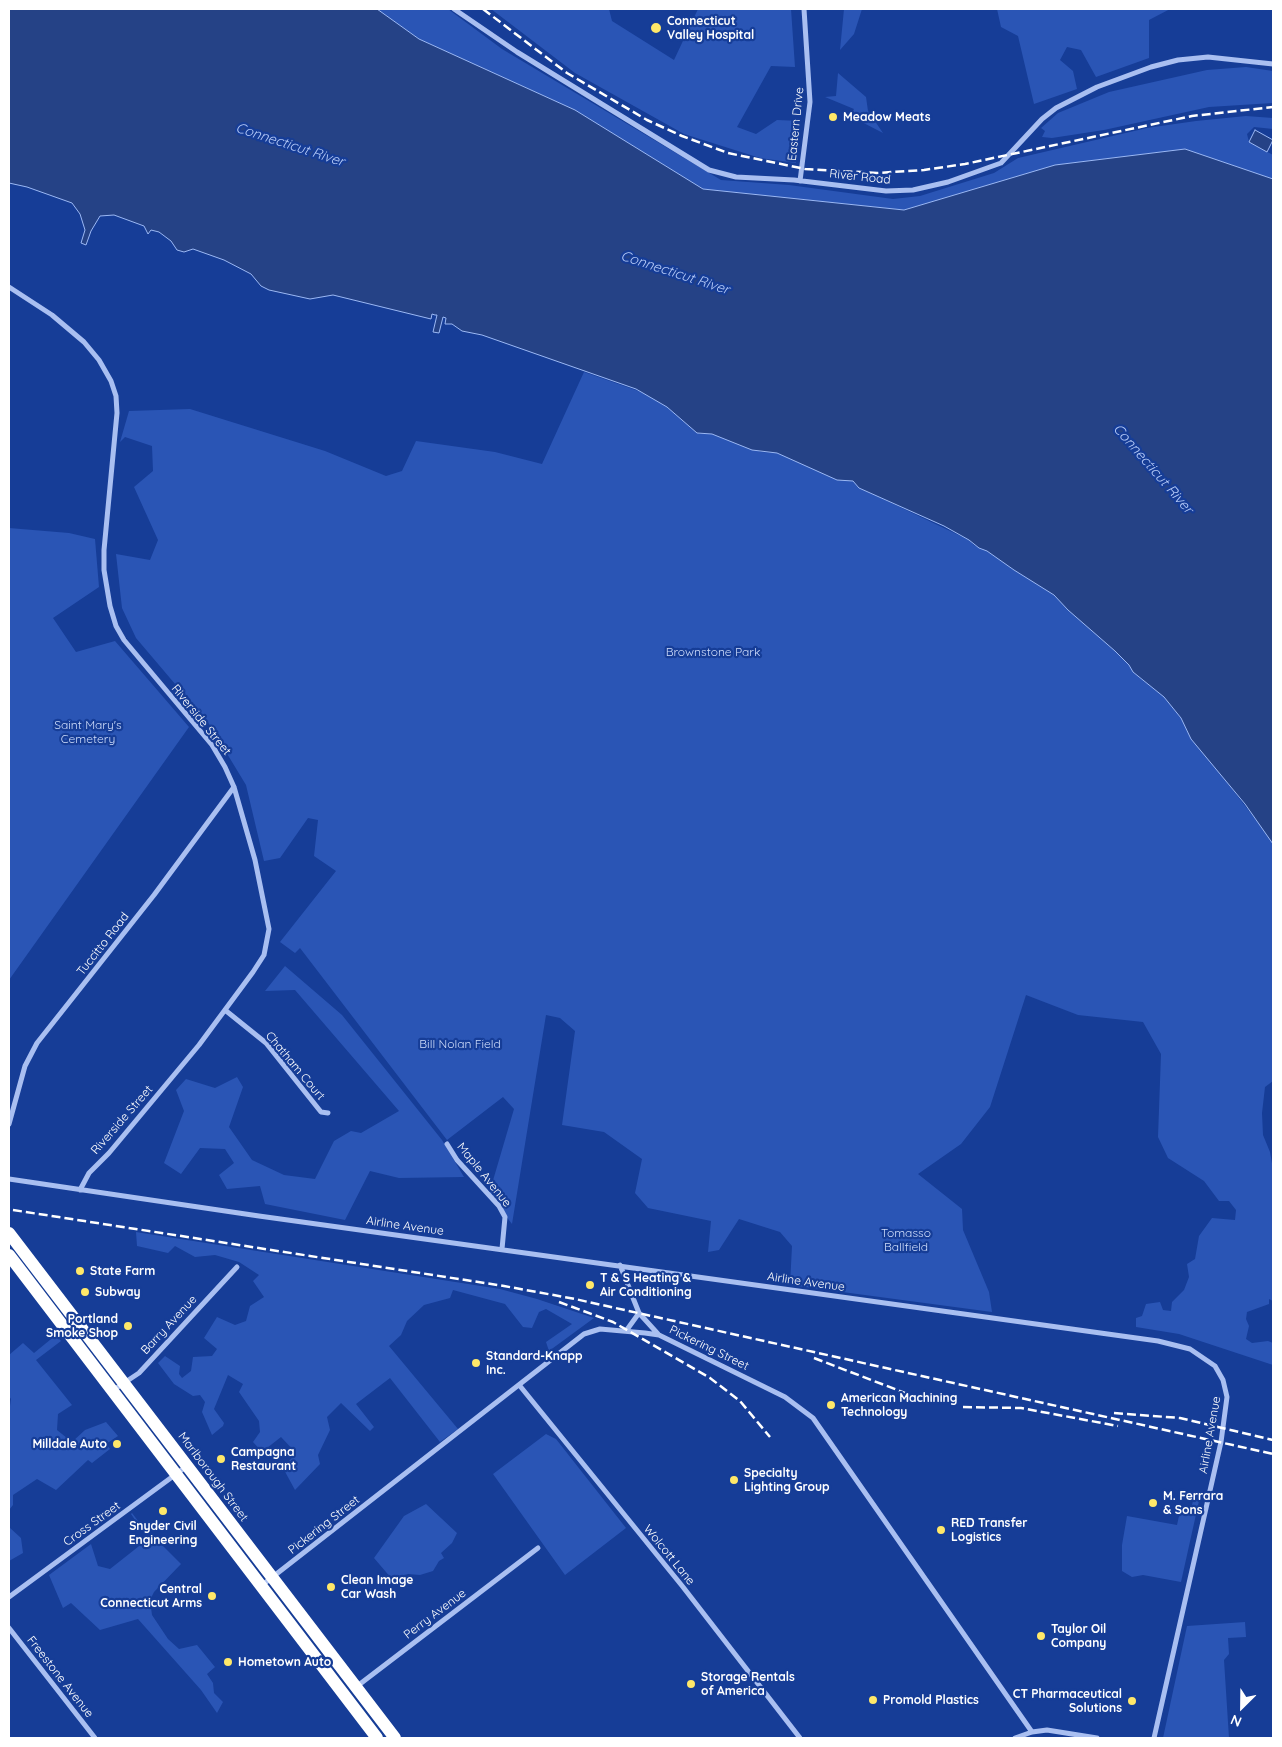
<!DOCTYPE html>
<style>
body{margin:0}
#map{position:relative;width:1282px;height:1747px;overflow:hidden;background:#163d97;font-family:Quicksand,sans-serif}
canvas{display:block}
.frame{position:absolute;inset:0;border:10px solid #fff;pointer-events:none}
.north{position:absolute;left:1217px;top:1682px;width:50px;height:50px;-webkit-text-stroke:4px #163d97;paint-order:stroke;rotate:203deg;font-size:14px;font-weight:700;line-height:20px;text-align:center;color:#fff}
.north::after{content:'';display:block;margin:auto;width:18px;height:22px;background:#fff;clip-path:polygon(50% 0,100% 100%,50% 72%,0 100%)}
</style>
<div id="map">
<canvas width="1282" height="1747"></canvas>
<div class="frame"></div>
<div class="north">N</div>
</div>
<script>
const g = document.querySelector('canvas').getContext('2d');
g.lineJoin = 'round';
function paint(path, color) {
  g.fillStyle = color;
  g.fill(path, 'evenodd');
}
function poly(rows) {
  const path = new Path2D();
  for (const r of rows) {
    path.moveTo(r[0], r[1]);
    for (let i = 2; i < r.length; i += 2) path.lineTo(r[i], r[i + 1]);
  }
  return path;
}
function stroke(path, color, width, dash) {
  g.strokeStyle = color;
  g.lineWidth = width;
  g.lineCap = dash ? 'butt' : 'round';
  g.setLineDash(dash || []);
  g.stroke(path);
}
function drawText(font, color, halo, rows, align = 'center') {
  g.font = font + ' Quicksand,sans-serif';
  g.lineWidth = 4.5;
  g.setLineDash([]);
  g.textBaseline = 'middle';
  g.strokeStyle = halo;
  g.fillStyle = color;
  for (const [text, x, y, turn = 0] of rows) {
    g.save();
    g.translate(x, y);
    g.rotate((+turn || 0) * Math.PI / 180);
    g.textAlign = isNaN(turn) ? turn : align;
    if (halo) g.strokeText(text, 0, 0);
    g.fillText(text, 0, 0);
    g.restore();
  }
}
const green = poly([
 [377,9,448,9,502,49,721,180,789,185,893,199,920,196,994,173,1018,158,1147,128,1196,121,1246,116,1273,118,1273,129,1254,127,1247,134,1249,142,1273,155,1273,179,1185,149,1055,165,904,210,703,189,575,110,419,39],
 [491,9,609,9,612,21,674,60,698,9,791,9,795,67,771,66,737,127,756,134,777,120,800,121,796,163,760,158,684,134,575,73],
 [844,9,862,9,854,34,840,50],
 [997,9,1170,9,1149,20,1149,58,1096,77,1081,50,1067,47,1060,60,1073,71,1077,89,1034,104,1018,36,1001,27],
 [1246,67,1273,71,1273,103,1209,107,1104,130,1052,138,1042,137,1045,131,1041,128,1058,113,1109,92,1207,70],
 [838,73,866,97,868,111,883,133,850,116,854,109,825,97,836,96],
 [584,372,647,394,667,407,700,434,712,434,761,452,777,453,853,481,862,489,969,540,974,545,987,550,1014,570,1049,591,1115,651,1129,665,1133,672,1164,697,1181,718,1191,739,1202,750,1269,837,1273,844,1273,1081,1265,1087,1262,1113,1263,1135,1270,1152,1273,1169,1273,1301,1269,1299,1269,1304,1247,1312,1246,1319,1249,1326,1246,1339,1252,1343,1268,1341,1273,1343,1273,1365,1179,1334,1136,1327,1136,1318,1142,1316,1146,1304,1160,1302,1163,1310,1171,1311,1172,1302,1184,1290,1189,1277,1187,1264,1195,1259,1199,1236,1212,1218,1235,1220,1236,1210,1229,1201,1219,1201,1204,1181,1168,1158,1158,1137,1161,1054,1143,1022,1078,1015,1026,995,990,1107,961,1144,918,1174,962,1209,963,1230,989,1292,992,1312,790,1285,792,1246,780,1232,739,1219,719,1250,708,1252,711,1221,648,1208,635,1193,642,1159,604,1132,562,1125,575,1031,560,1018,546,1015,512,1224,489,1194,514,1109,503,1097,447,1140,300,948,295,953,280,942,336,871,314,856,318,820,308,818,280,858,264,861,246,785,209,724,136,638,122,608,116,554,150,560,158,540,134,487,153,471,152,446,125,437,120,442,129,411,190,409,325,451,386,476,402,471,416,441,495,452,542,464],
 [9,528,69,533,95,539,99,587,53,618,76,652,115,641,189,727,9,980],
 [285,966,342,1015,442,1140,464,1177,399,1178,370,1171,345,1220,265,1204,260,1186,227,1189,219,1175,234,1163,225,1149,200,1148,181,1174,164,1163,184,1111,176,1090,186,1079,215,1088,237,1077,243,1087,229,1127,252,1160,284,1175,315,1179,334,1141,351,1131,361,1133,399,1111,295,990,265,991],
 [136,1232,500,1289,537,1299,594,1318,549,1351,546,1342,572,1324,546,1309,539,1312,532,1328,523,1327,505,1304,453,1290,450,1298,424,1305,407,1321,401,1335,389,1346,458,1429,440,1442,390,1378,356,1404,374,1427,370,1431,341,1403,327,1417,330,1430,318,1455,320,1464,295,1490,283,1468,296,1453,281,1437,267,1448,269,1451,265,1455,253,1442,260,1432,259,1421,239,1392,243,1384,228,1375,214,1409,224,1423,223,1426,212,1435,202,1412,205,1402,200,1395,193,1396,174,1384,158,1363,165,1356,180,1366,179,1374,182,1378,191,1371,193,1357,212,1356,217,1349,204,1338,217,1317,235,1325,246,1321,250,1306,264,1297,253,1281,259,1275,239,1262,215,1255,195,1257,175,1246,168,1253,137,1246],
 [56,1335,61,1341,36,1360,72,1405,58,1414,57,1430,72,1442,85,1430,106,1422,118,1436,106,1444,110,1449,92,1463,88,1460,56,1490,37,1479,13,1495,13,1505,9,1510,9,1413,11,1399,9,1396,9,1355,23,1343,34,1353],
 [546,1434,556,1439,626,1528,565,1575,493,1474],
 [1196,1500,1199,1501,1181,1582,1143,1575,1132,1577,1122,1571,1122,1545,1127,1516,1177,1525,1181,1507,1191,1509,1193,1501],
 [426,1504,457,1533,452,1543,441,1553,444,1558,439,1561,433,1571,420,1575,408,1574,392,1579,374,1558,404,1516],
 [132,1513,154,1542,159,1542,181,1564,154,1592,150,1600,152,1615,168,1639,179,1649,197,1645,215,1667,207,1674,213,1683,214,1693,223,1702,217,1713,201,1690,138,1619,100,1630,71,1603,63,1608,49,1575,91,1544,98,1566,110,1569,148,1539,131,1514],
 [9,1527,21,1538,23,1553,9,1561],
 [1245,1622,1246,1637,1228,1638,1229,1654,1224,1660,1229,1738,1163,1738,1187,1626]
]);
const water = poly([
 [9,9,377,9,419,39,575,110,703,189,904,210,1055,165,1185,149,1273,179,1273,844,1245,804,1191,739,1181,718,1164,697,1133,672,1129,665,1115,651,1068,610,1054,595,1014,570,987,551,979,548,969,540,944,526,859,488,853,481,837,480,777,453,752,450,712,434,697,433,667,407,636,389,482,335,462,331,452,324,445,324,446,318,443,317,439,333,433,332,437,315,435,315,432,314,431,319,333,295,310,299,269,290,261,286,251,274,224,260,193,249,184,252,177,250,171,241,159,232,151,230,148,234,144,226,114,215,100,216,91,231,86,245,81,243,85,230,80,214,72,203,27,187,9,183,9,9],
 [1255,130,1273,140,1267,152,1249,142,1255,130]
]);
const street = poly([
 [454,9,517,52,709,170,736,177,794,180,886,191,913,190,948,182,1001,163,1042,119,1056,108,1097,87,1151,67,1178,60,1208,57,1273,64],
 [800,181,810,102,804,9],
 [9,287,52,315,84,342,99,360,111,381,116,396,117,413,104,550,104,570,110,606,116,626,124,640,212,745,225,767,234,787,255,860,269,929,264,955,253,972,199,1045,109,1153,89,1173,80,1190],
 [225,1010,266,1043,321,1112,328,1113],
 [9,1124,25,1066,37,1043,154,895,234,787],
 [447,1144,457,1160,499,1206,505,1217,502,1249],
 [9,1179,259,1216,1158,1341,1190,1349,1215,1366,1223,1380,1227,1397,1221,1442,1154,1738],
 [620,1265,639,1313,658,1334],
 [626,1331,639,1313],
 [520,1386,683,1587,800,1738],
 [112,1391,139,1373,237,1267],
 [261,1586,584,1334,600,1329,645,1333,659,1335,785,1397,813,1418,1032,1732],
 [9,1597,187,1466],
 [9,1628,95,1738],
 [356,1687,538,1548],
 [1015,1738,1032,1732,1047,1730,1097,1738]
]);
const highway = poly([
 [9,1233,395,1738],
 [9,1255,377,1738]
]);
const rail = poly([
 [483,9,567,73,647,120,682,136,728,153,805,169,877,173,924,170,965,164,1192,116,1273,107],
 [13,1210,504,1286,575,1299,1273,1454],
 [559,1302,613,1322,710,1378,740,1401,770,1437],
 [814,1358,913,1396],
 [963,1407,1021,1408,1118,1426],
 [1114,1413,1180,1418,1273,1440]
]);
const markers = [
 [656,28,6,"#ffe869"],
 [833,117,5,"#ffe869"],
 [80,1271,5,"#ffe869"],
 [590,1285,5,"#ffe869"],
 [85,1292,5,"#ffe869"],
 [128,1326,5,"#ffe869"],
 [476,1363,5,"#ffe869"],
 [831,1405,5,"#ffe869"],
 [117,1444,5,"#ffe869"],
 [221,1459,5,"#ffe869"],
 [734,1480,5,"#ffe869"],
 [1153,1503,5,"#ffe869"],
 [163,1511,5,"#ffe869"],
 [941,1530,5,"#ffe869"],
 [331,1587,5,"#ffe869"],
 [212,1596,5,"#ffe869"],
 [1041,1636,5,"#ffe869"],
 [228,1662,5,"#ffe869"],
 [691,1684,5,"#ffe869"],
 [873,1700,5,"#ffe869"],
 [1132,1701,5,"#ffe869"]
];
const poiNames = [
 ["Connecticut",667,21],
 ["Valley Hospital",667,35],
 ["Meadow Meats",843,117],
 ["State Farm",90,1271],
 ["T & S Heating &",600,1278],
 ["Air Conditioning",600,1292],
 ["Subway",95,1292],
 ["Portland",118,1319,"right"],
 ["Smoke Shop",118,1333,"right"],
 ["Standard-Knapp",486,1356],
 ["Inc.",486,1370],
 ["American Machining",841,1398],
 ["Technology",841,1412],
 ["Milldale Auto",107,1444,"right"],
 ["Campagna",231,1452],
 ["Restaurant",231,1466],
 ["Specialty",744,1473],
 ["Lighting Group",744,1487],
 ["M. Ferrara",1163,1496],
 ["& Sons",1163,1510],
 ["RED Transfer",951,1523],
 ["Logistics",951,1537],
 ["Snyder Civil",163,1526,"center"],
 ["Engineering",163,1540,"center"],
 ["Clean Image",341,1580],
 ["Car Wash",341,1594],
 ["Central",202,1589,"right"],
 ["Connecticut Arms",202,1603,"right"],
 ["Taylor Oil",1051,1629],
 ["Company",1051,1643],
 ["Hometown Auto",238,1662],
 ["Storage Rentals",701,1677],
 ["of America",701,1691],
 ["CT Pharmaceutical",1122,1694,"right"],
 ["Solutions",1122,1708,"right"],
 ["Promold Plastics",883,1700]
];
const streetNames = [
 ["Eastern Drive",796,124,-84],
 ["River Road",860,177,6],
 ["Riverside Street",201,720,51],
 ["Tuccitto Road",103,944,-52],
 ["Chatham Court",295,1066,50],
 ["Riverside Street",122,1120,-49],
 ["Maple Avenue",484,1175,51],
 ["Airline Avenue",405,1226,8],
 ["Airline Avenue",806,1282,8],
 ["Barry Avenue",169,1325,-47],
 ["Pickering Street",709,1348,26],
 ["Airline Avenue",1210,1435,-80],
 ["Marlborough Street",213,1477,53],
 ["Cross Street",92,1524,-36],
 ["Pickering Street",324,1525,-38],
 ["Wolcott Lane",669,1555,51],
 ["Perry Avenue",435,1614,-37],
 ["Freestone Avenue",60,1677,52]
];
const parkNames = [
 ["Brownstone Park",713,652],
 ["Saint Mary's",88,725],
 ["Cemetery",88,739],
 ["Bill Nolan Field",460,1044],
 ["Tomasso",906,1233],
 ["Ballfield",906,1247]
];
const waterNames = [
 ["Connecticut River",290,145,18],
 ["Connecticut River",675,273,18],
 ["Connecticut River",1153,469,49]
];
paint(green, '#2a55b5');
paint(water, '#254286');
stroke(water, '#9bb8f4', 1);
stroke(street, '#a9bff1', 5);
stroke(highway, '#fff', 12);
stroke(rail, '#fff', 2.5, [9, 4]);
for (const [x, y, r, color] of markers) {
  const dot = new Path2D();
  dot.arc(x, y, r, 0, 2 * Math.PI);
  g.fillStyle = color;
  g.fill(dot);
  stroke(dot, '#163d97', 2);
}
drawText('bold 12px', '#fff', '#163d97', poiNames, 'left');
drawText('12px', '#fff', '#163d97', streetNames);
drawText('12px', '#d0defc', '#163d97', parkNames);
drawText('italic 14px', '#b5caf8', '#163d97', waterNames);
</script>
